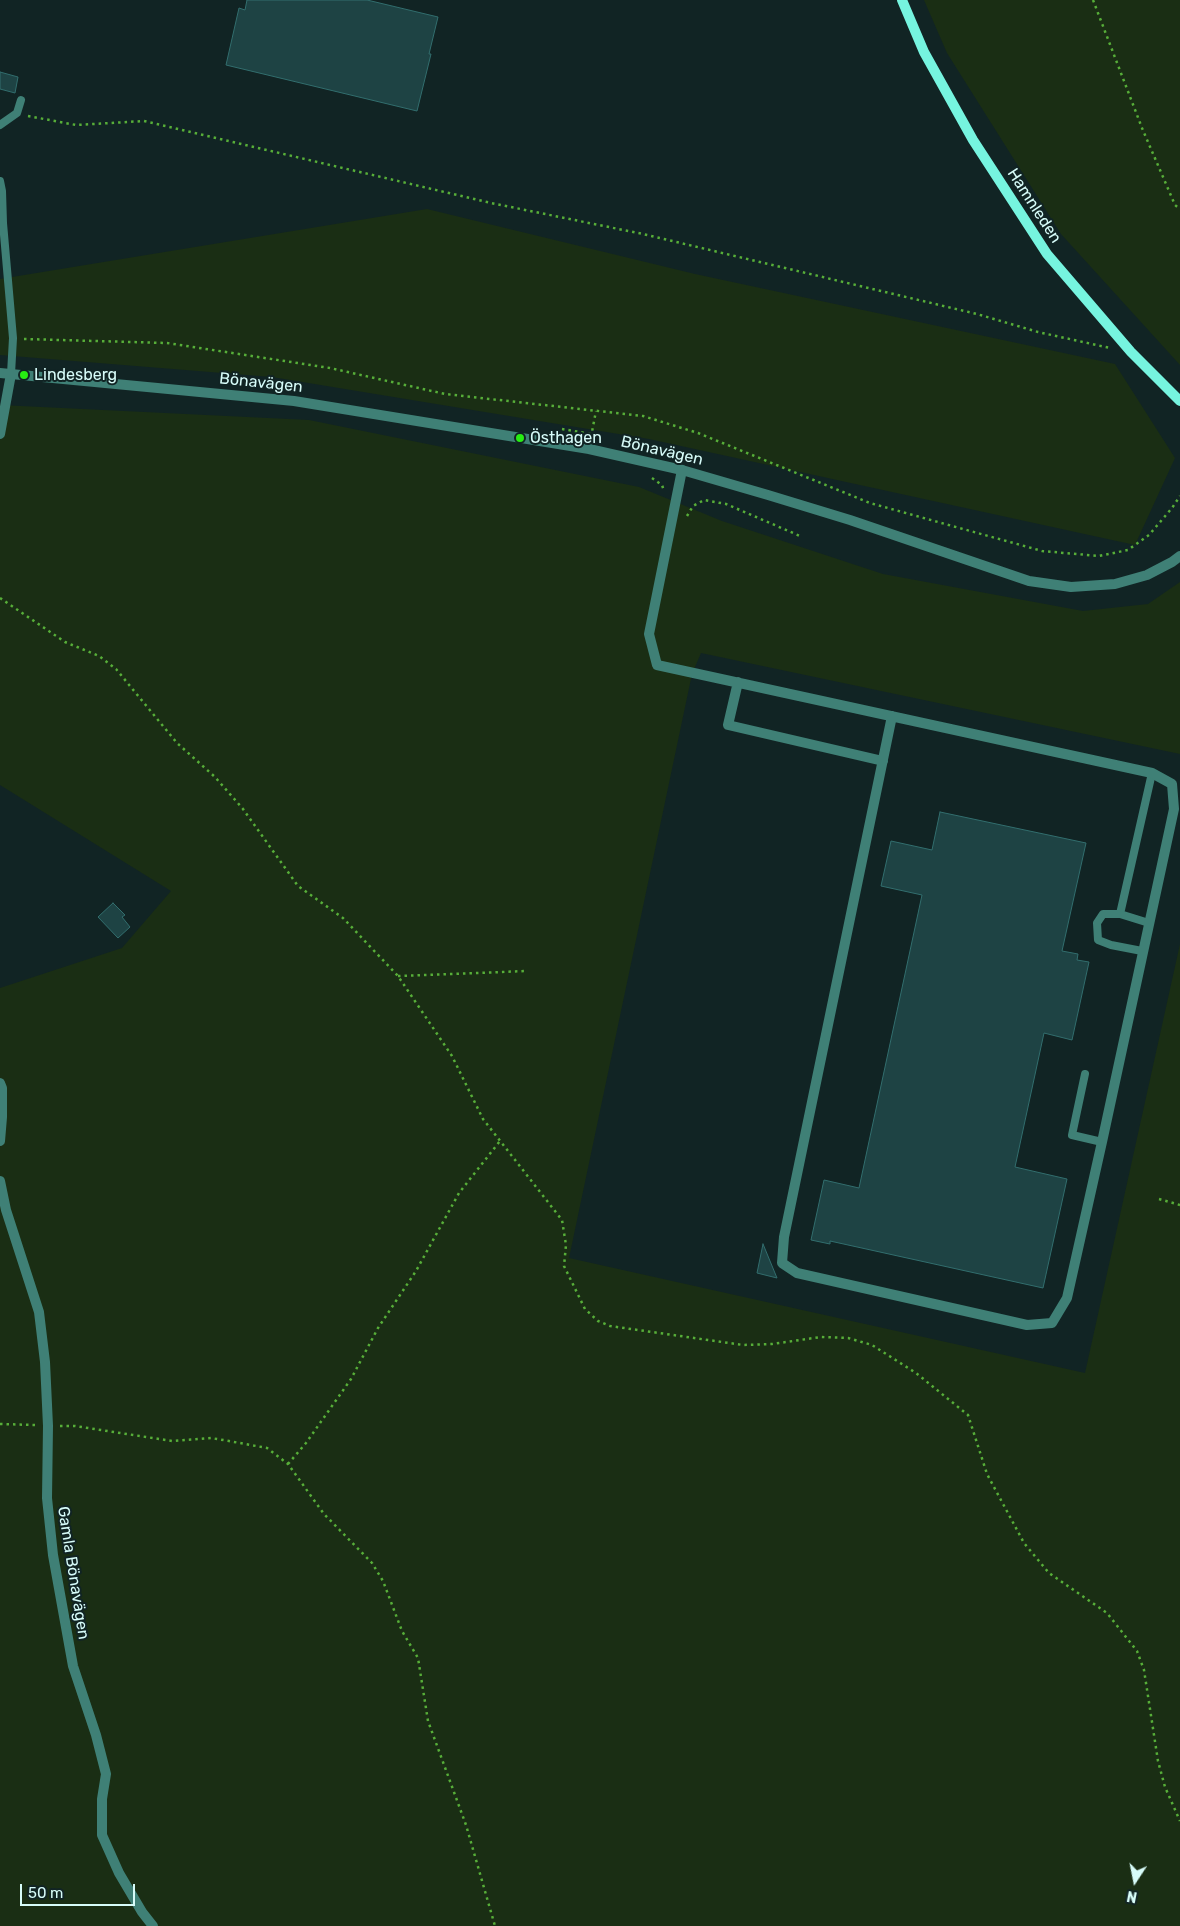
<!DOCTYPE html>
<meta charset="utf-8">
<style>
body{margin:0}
#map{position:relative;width:1180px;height:1926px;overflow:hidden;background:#112424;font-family:Rubik,sans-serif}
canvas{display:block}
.north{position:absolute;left:1110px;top:1856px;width:50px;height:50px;-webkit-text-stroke:4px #112424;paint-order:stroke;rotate:191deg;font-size:14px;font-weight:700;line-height:20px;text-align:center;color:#d7fcf9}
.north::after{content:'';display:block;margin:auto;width:18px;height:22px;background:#d7fcf9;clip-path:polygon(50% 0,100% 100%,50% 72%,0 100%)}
.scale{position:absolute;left:20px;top:1884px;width:115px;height:22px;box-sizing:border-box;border:2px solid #d7fcf9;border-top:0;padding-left:6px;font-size:15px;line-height:18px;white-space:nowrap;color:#d7fcf9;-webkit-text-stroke:4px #112424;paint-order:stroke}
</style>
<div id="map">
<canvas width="1180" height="1926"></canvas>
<div class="north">N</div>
<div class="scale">50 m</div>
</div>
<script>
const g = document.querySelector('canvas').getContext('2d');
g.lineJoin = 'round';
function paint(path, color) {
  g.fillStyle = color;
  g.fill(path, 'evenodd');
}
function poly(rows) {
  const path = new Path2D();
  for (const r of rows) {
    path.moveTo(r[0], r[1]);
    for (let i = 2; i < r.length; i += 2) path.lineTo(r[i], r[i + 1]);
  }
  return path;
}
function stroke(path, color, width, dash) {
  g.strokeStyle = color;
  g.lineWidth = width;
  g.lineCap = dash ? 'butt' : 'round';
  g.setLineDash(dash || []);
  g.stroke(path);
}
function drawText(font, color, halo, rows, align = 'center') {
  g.font = font + ' Rubik,sans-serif';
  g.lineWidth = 4;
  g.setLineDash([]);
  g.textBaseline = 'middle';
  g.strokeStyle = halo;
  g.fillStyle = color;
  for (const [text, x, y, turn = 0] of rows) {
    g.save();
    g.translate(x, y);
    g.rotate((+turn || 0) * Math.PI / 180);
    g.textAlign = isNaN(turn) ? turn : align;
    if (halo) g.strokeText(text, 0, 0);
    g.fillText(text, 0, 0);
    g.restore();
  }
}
const green = poly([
 [924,0,1180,0,1180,365,1061,234,947,53],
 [427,209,695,274,1115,364,1175,458,1135,545,649,439,272,377,0,355,0,279],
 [0,405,309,420,639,487,722,521,883,574,1083,611,1148,604,1180,582,1180,754,701,653,692,674,569,1258,1085,1373,1180,944,1180,1926,0,1926,0,988,122,948,171,891,0,785]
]);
const building = poly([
 [247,0,367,0,438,17,429,54,431,54,417,111,226,65,239,8,245,10,247,0],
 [0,72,18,77,15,93,0,89,0,72],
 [940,812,1086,843,1062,951,1078,954,1077,960,1089,962,1072,1040,1044,1033,1015,1167,1067,1179,1043,1288,830,1241,830,1244,811,1240,824,1180,859,1188,922,895,881,886,891,841,932,850,940,812],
 [113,903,125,915,122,917,130,927,118,938,98,917,113,903],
 [763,1244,777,1278,757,1273,763,1244]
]);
const path = poly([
 [1093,0,1142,128,1175,205,1180,209],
 [28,116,76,125,144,121,491,203,643,234,977,314,1038,332,1110,348],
 [24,339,167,343,330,368,445,394,643,416,698,433,870,503,1042,551,1099,556,1128,550,1149,535,1172,508,1180,496],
 [562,429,592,434],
 [591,437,596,411],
 [652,478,662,485,664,491],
 [687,516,693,506,704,500,726,504,800,536],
 [0,598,65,642,99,656,116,669,177,743,215,777,243,809,298,886,343,918,398,976,452,1056,483,1119,562,1220,566,1245,564,1266,585,1309,598,1321,610,1326,743,1345,772,1344,821,1337,848,1338,872,1345,916,1373,968,1415,987,1474,1024,1543,1049,1573,1107,1613,1137,1651,1144,1670,1158,1761,1165,1787,1180,1821],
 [398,976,527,971],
 [1159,1199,1180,1205],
 [0,1424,35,1425],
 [60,1426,75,1426,172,1441,211,1438,229,1441,267,1448,288,1464,324,1514,372,1563,383,1581,402,1631,418,1658,428,1721,466,1825,495,1926],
 [288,1464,306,1443,351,1379,378,1328,416,1271,459,1193,500,1141]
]);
const service = poly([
 [0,125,17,113,21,100],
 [0,181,2,191,3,223,13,338,11,374],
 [1120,914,1103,914,1097,923,1098,940,1111,945,1142,951],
 [1149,923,1120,914,1152,773],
 [1085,1074,1072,1135,1102,1142]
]);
const minor = poly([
 [0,434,11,374],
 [682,470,649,634,657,665,1152,773,1172,784,1174,809,1102,1142,1067,1298,1052,1323,1027,1325,797,1273,782,1263,784,1237,892,716],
 [738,682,728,725,883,761],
 [0,1083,2,1088,2,1117,0,1141],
 [0,1181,6,1210,39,1312,45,1362,48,1426,47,1498,53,1555,73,1666,96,1735,106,1774,102,1799,102,1835,119,1873,142,1912,153,1926]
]);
const tertiary = poly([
 [0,373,294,401,589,449,682,470,768,495,850,520,1029,581,1071,587,1115,584,1147,575,1172,562,1180,556]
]);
const secondary = poly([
 [902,0,924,52,973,140,1047,254,1131,352,1180,401]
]);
const markers = [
 [24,375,5,"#27ed12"],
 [520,438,5,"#27ed12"]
];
const streetNames = [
 ["Hamnleden",1034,206,57],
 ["Bönavägen",261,383,6],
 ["Bönavägen",662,451,13],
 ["Gamla Bönavägen",73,1573,81]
];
const poiNames = [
 ["Lindesberg",34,375],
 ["Östhagen",530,438]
];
paint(green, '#1a2e14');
paint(building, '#1e4344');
stroke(building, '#326e6e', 1);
stroke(path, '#57ae39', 2.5, [2.5, 4]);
stroke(service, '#3f8076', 8);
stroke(minor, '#3f8076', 10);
stroke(tertiary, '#3f8076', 10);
stroke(secondary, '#76f4df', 10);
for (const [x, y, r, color] of markers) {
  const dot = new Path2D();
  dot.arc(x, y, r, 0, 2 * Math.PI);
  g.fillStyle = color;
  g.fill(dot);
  stroke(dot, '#112424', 2);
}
drawText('16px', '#d7fcf9', '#112424', streetNames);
drawText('16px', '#d7fcf9', '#112424', poiNames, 'left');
</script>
